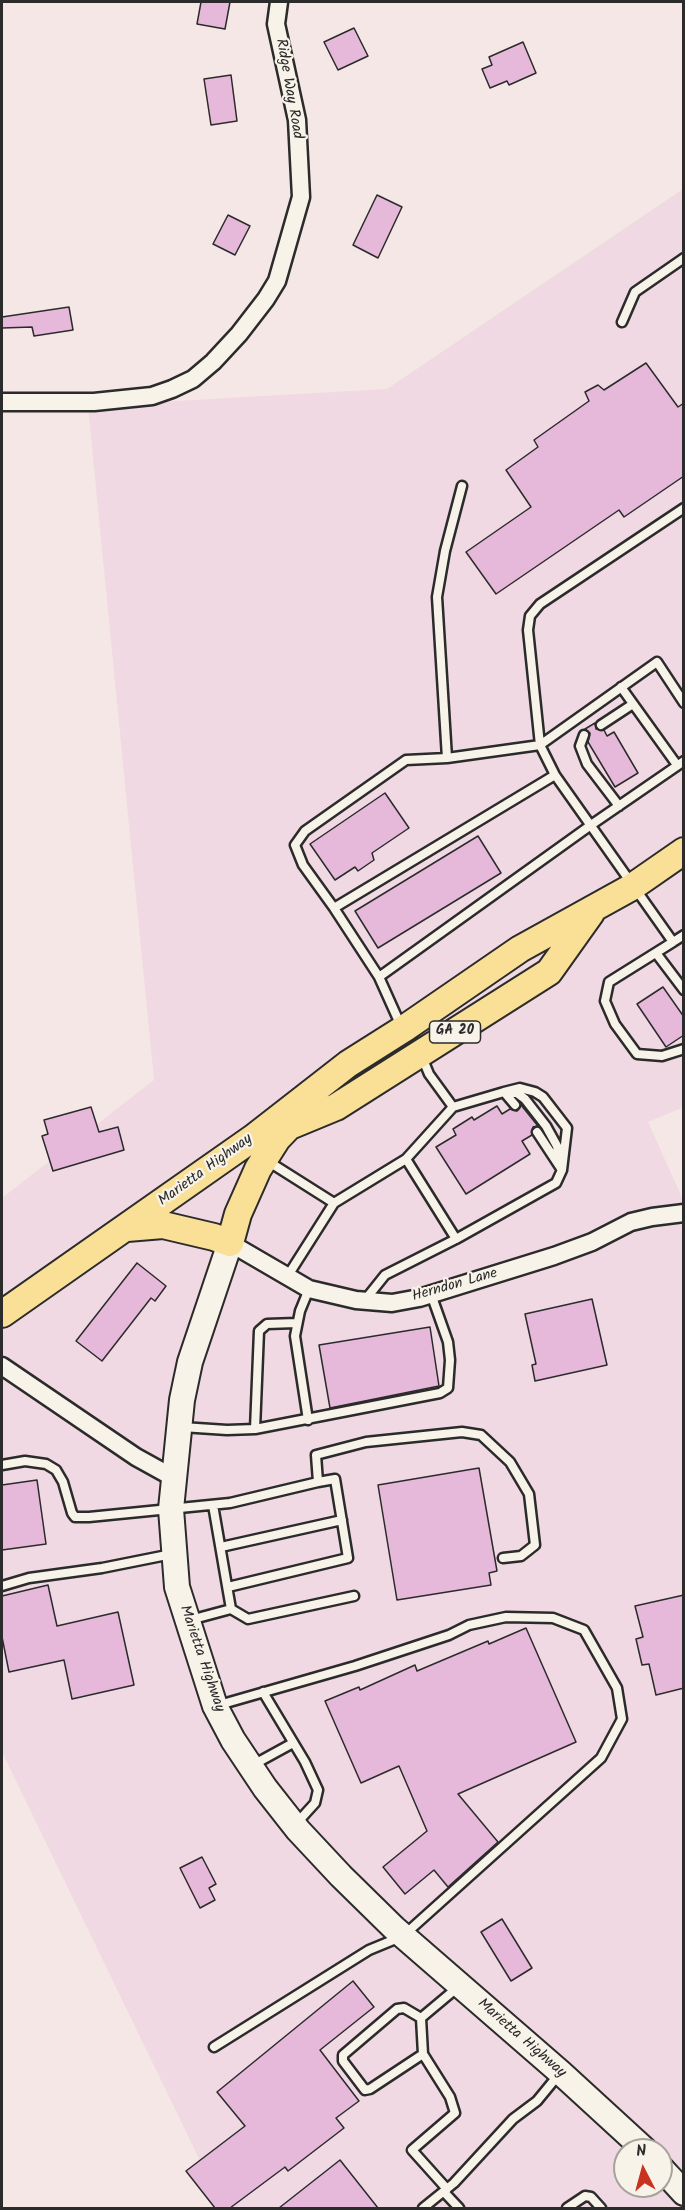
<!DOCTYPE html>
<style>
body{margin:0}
#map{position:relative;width:685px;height:2210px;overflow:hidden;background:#f4e7e5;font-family:Kalam,sans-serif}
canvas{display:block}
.frame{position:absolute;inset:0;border:3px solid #2b2b2b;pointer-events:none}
.north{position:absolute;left:613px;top:2138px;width:60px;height:60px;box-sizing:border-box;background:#f7f3e8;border:2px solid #a5a39c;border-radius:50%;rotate:354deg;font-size:16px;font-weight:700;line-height:24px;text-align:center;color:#2b2b2b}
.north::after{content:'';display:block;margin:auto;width:21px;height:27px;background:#c8321e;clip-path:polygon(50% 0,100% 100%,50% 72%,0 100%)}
</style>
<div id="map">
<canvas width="685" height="2210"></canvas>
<div class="frame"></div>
<div class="north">N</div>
</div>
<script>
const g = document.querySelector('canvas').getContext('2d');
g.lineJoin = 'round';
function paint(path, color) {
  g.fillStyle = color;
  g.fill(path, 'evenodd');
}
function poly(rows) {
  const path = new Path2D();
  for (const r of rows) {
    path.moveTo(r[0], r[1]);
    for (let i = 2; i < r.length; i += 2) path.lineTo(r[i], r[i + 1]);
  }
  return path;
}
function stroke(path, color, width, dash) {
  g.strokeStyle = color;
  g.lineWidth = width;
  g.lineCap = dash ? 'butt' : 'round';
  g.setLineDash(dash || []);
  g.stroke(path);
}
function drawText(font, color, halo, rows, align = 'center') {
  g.font = font + ' Kalam,sans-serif';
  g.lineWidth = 4.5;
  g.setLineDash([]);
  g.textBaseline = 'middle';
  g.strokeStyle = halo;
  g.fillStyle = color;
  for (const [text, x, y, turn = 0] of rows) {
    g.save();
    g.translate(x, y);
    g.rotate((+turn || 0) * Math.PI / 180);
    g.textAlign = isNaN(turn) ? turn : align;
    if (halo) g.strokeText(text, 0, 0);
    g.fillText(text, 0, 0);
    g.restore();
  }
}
const built = poly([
 [683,189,684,1107,648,1122,684,1202,683,2208,223,2208,2,1752,2,1198,154,1080,88,406,387,389],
 [625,2150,661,2150,661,2186,625,2186]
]);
const building = poly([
 [201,2,230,2,225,29,197,24,201,2],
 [354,28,368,56,338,70,324,42,354,28],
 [523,42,536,73,509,85,507,81,490,88,482,69,492,65,489,57,523,42],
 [231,75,237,121,211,125,204,79,231,75],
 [377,195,402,207,378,258,353,245,377,195],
 [228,215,250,226,235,255,213,244,228,215],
 [69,307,73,330,34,336,32,327,2,328,2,317,69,307],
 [646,363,678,407,684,403,684,476,624,517,619,510,496,594,466,552,531,507,506,470,538,447,534,440,589,401,585,392,598,385,604,390,646,363],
 [595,723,596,729,604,730,607,736,614,732,638,773,615,787,588,742,590,733,585,729,595,723],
 [385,793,409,828,372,853,374,860,358,871,355,867,335,880,310,844,385,793],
 [478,836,501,873,378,948,355,911,478,836],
 [663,987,684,1017,684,1035,666,1047,637,1004,663,987],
 [521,1105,538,1126,533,1127,532,1135,522,1141,530,1154,466,1194,436,1147,456,1135,453,1129,472,1117,474,1120,497,1106,502,1114,510,1109,517,1111,521,1105],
 [91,1107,99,1132,118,1127,124,1150,53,1171,42,1136,48,1134,44,1120,91,1107],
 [137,1263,166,1286,155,1301,151,1298,102,1361,76,1341,137,1263],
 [592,1299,607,1365,535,1381,532,1365,536,1364,525,1314,592,1299],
 [430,1327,439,1386,330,1408,319,1345,430,1327],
 [479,1468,497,1571,489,1573,491,1585,397,1600,378,1485,479,1468],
 [37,1480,46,1544,2,1550,2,1485,37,1480],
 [48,1585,57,1626,118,1612,134,1685,72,1699,64,1660,9,1672,2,1637,2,1596,48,1585],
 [684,1595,684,1688,656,1695,649,1664,642,1665,636,1639,643,1637,635,1606,684,1595],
 [526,1628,576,1742,458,1794,498,1842,448,1887,434,1870,405,1894,383,1867,427,1831,399,1766,361,1783,325,1701,359,1687,360,1690,415,1665,417,1671,488,1641,489,1644,526,1628],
 [202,1857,216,1884,209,1888,215,1900,200,1908,180,1868,202,1857],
 [502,1919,532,1968,511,1981,481,1932,502,1919],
 [353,1981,374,2007,320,2050,359,2101,336,2118,344,2128,288,2171,285,2167,230,2208,215,2208,186,2171,245,2126,217,2092,353,1981],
 [340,2160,378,2208,279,2208,340,2160]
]);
const service = poly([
 [622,322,635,292,684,258],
 [684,508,540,604,530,616,528,630,540,745,657,662,684,703],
 [621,687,677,765],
 [601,725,633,704],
 [584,735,580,746,587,764,619,806],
 [447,758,437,597,445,551,462,486],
 [334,908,555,775],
 [673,942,609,982,605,1001,615,1024,637,1054,662,1056,684,1049],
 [656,953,684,990],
 [379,977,591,825,684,761],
 [401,1026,379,977,334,908,303,865,295,845,305,831,406,760,447,758,540,745,555,775,673,942,684,935],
 [504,1092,520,1088,535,1092,543,1097,567,1128,562,1170],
 [510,1093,517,1093,525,1099,546,1126,557,1146,560,1164],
 [453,1107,504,1092,515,1105],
 [406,1159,456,1239],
 [266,1160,334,1203],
 [287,1277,334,1203,406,1159,453,1107,429,1074,422,1057],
 [365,1300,385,1275,456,1239,556,1183,562,1170,537,1132],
 [308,1420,295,1336,300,1311,309,1289],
 [182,1427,227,1430,255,1429,440,1393,448,1388,450,1360,448,1342,431,1294],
 [255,1429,259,1331,267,1324,296,1323],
 [2,1465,25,1461,46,1464,56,1470,63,1482,72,1513,75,1517,89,1517,230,1503,318,1482,316,1455,366,1442,462,1432,481,1435,510,1462,529,1494,535,1545,521,1556,503,1558],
 [221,1547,342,1520],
 [2,1586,29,1578,102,1568,172,1554],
 [228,1587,348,1558,335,1479,318,1482],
 [231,1609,248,1619,354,1596],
 [190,1620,231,1609,213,1505],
 [263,1692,305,1762,318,1790,315,1803,295,1825],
 [251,1766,293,1743],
 [421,2018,404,2008,397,2009,343,2055,343,2061,365,2090,370,2089,423,2054],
 [214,2047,369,1950,403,1936,601,1758,622,1719,617,1688,584,1630,553,1618,506,1617,469,1625,449,1635,355,1666,219,1705],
 [447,2189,412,2150,455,2113,450,2097,423,2054,421,2018,458,1987],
 [444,2192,459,2208],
 [423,2208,454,2183,513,2119,537,2101,560,2073],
 [567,2208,585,2196,591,2197,601,2208]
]);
const minor = poly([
 [2,402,94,402,152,396,172,389,193,379,213,362,239,334,266,299,277,281,301,197,297,120,276,24,279,2],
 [230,1243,309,1289,356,1300,392,1303,419,1298,554,1256,592,1242,631,1222,652,1217,684,1213],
 [2,1366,136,1457,174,1478]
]);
const secondary = poly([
 [230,1243,190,1362,182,1400,171,1509,177,1587,215,1706,233,1740,265,1788,298,1830,341,1876,394,1928,561,2073,645,2150],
 [661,2168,684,2193]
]);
const primary = poly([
 [290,1126,336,1107,549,972,591,913],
 [127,1228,163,1225,214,1237,230,1243,238,1214,258,1169,277,1139,298,1117],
 [2,1314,253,1138,348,1064,405,1028,520,949,632,887,684,851]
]);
const shields = [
 [455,1032,51]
];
const shieldNames = [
 ["GA 20",455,1032]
];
const streetNames = [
 ["Ridge Way Road",288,89,80],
 ["Marietta Highway",206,1171,-36],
 ["Herndon Lane",455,1286,-16],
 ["Marietta Highway",201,1659,71],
 ["Marietta Highway",521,2039,41]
];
paint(built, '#f0d9e2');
paint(building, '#e6b8da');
stroke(building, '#2b2b2b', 1.5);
stroke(service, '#2b2b2b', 13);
stroke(minor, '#2b2b2b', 21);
stroke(secondary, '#2b2b2b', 28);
stroke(primary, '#2b2b2b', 30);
stroke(service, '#f7f3e8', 8);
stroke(minor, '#f7f3e8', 16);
stroke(secondary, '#f7f3e8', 24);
stroke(primary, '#f9e096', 26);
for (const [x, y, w] of shields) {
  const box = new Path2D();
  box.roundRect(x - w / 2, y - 11, w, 22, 4.5);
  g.fillStyle = '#f7f3e8';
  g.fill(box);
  stroke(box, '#2b2b2b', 1.5);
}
drawText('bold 14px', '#2b2b2b', null, shieldNames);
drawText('15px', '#2b2b2b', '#f7f3e8', streetNames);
</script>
